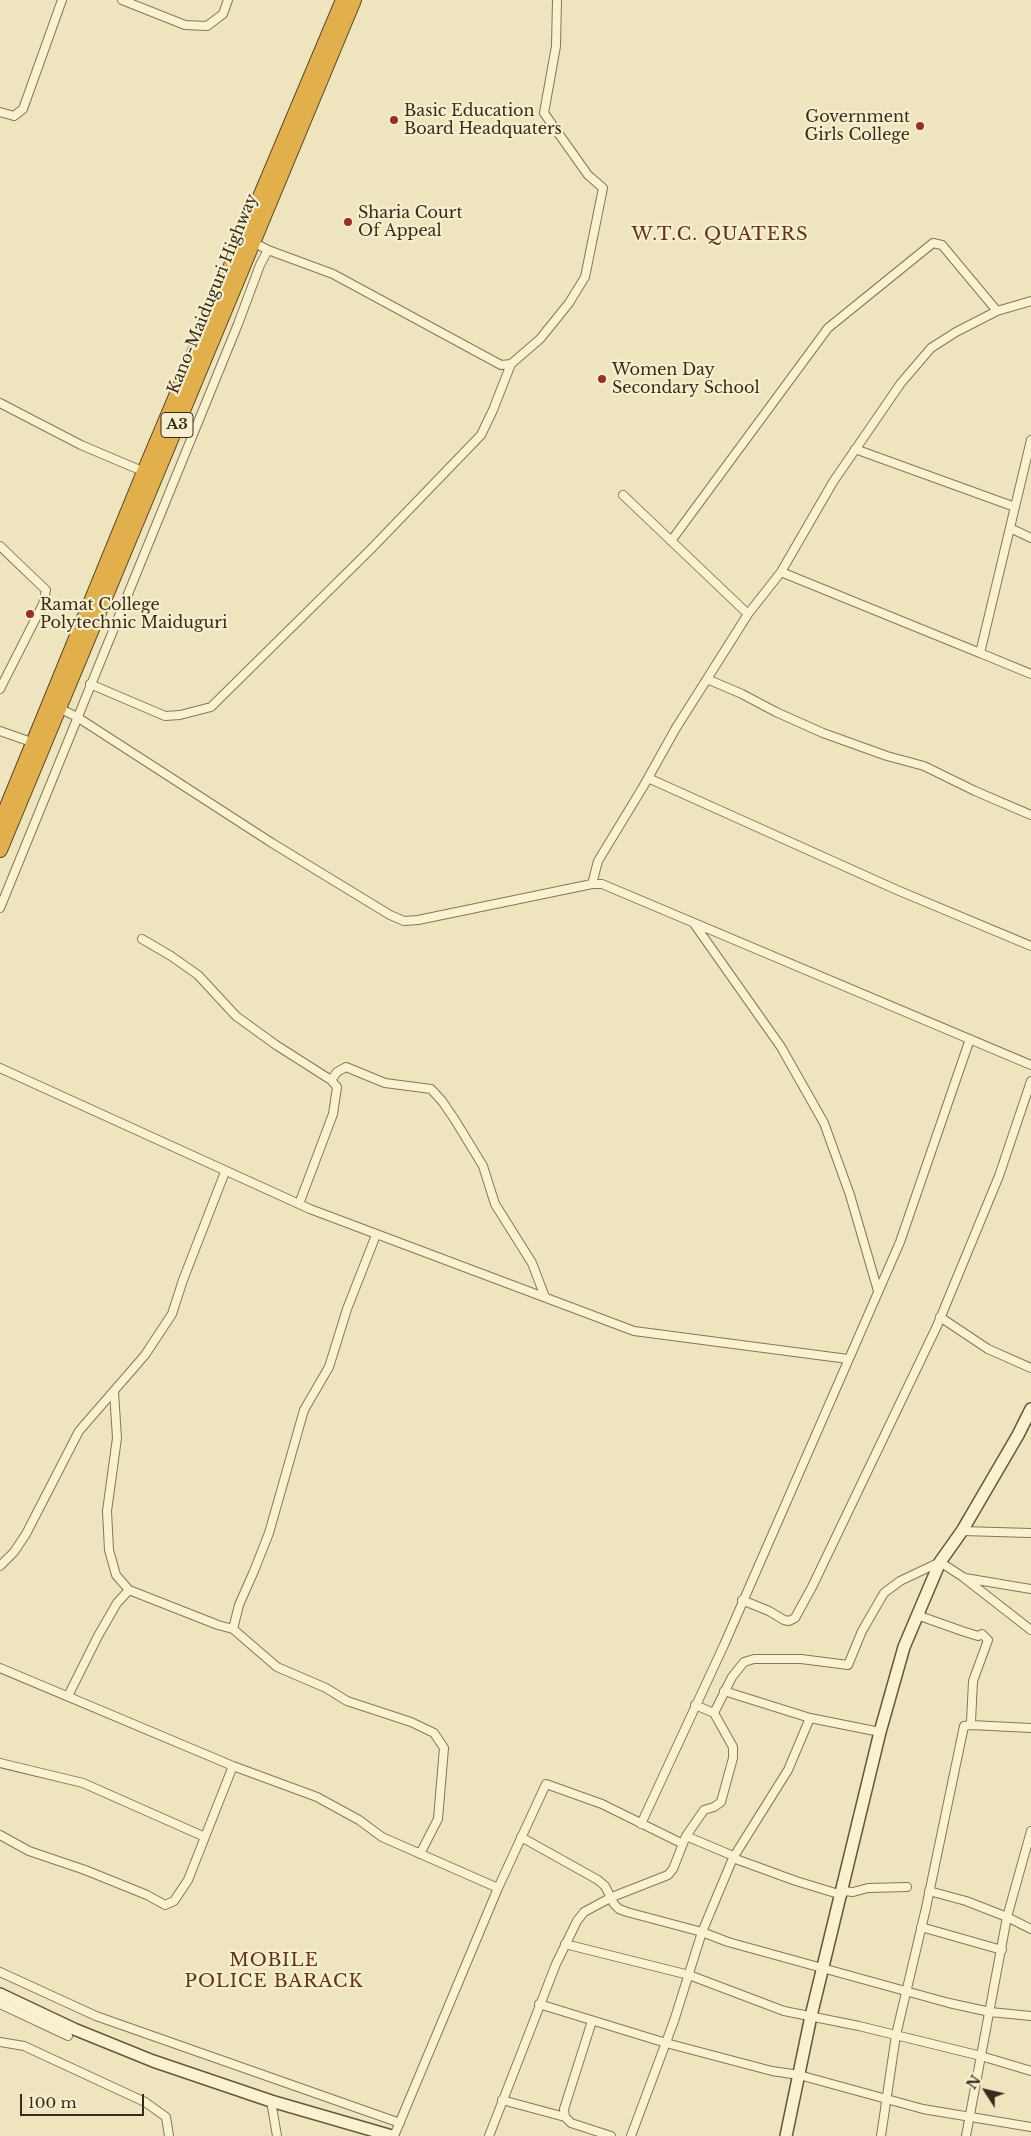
<!DOCTYPE html>
<style>
body{margin:0}
#map{position:relative;width:1031px;height:2136px;overflow:hidden;background:#eee5be;font-family:"Libre Baskerville",serif}
canvas{display:block}
.north{position:absolute;left:961px;top:2066px;width:50px;height:50px;-webkit-text-stroke:4px #f6efce;paint-order:stroke;rotate:305deg;font-size:14px;font-weight:700;line-height:20px;text-align:center;color:#362b1c}
.north::after{content:'';display:block;margin:auto;width:18px;height:22px;background:#362b1c;clip-path:polygon(50% 0,100% 100%,50% 72%,0 100%)}
.scale{position:absolute;left:20px;top:2094px;width:124px;height:22px;box-sizing:border-box;border:2px solid #362b1c;border-top:0;padding-left:6px;font-size:15px;line-height:18px;white-space:nowrap;color:#362b1c;-webkit-text-stroke:4px #f6efce;paint-order:stroke}
</style>
<div id="map">
<canvas width="1031" height="2136"></canvas>
<div class="north">N</div>
<div class="scale">100 m</div>
</div>
<script>
const g = document.querySelector('canvas').getContext('2d');
g.lineJoin = 'round';
function poly(rows) {
  const path = new Path2D();
  for (const r of rows) {
    path.moveTo(r[0], r[1]);
    for (let i = 2; i < r.length; i += 2) path.lineTo(r[i], r[i + 1]);
  }
  return path;
}
function stroke(path, color, width, dash) {
  g.strokeStyle = color;
  g.lineWidth = width;
  g.lineCap = dash ? 'butt' : 'round';
  g.setLineDash(dash || []);
  g.stroke(path);
}
function drawText(font, color, halo, rows, align = 'center') {
  g.font = font + ' "Libre Baskerville",serif';
  g.lineWidth = 4.5;
  g.setLineDash([]);
  g.textBaseline = 'middle';
  g.strokeStyle = halo;
  g.fillStyle = color;
  for (const [text, x, y, turn = 0] of rows) {
    g.save();
    g.translate(x, y);
    g.rotate((+turn || 0) * Math.PI / 180);
    g.textAlign = isNaN(turn) ? turn : align;
    if (halo) g.strokeText(text, 0, 0);
    g.fillText(text, 0, 0);
    g.restore();
  }
}
const street = poly([
 [122,0,185,25,207,26,223,14,228,0],
 [0,112,14,116,23,109,62,0],
 [253,242,268,250,333,274,501,365,511,364],
 [0,403,81,445,147,473],
 [1031,440,980,653,1031,674],
 [855,449,1015,507],
 [623,495,748,614],
 [1010,528,1031,538],
 [671,541,828,328,933,243,942,245,997,311],
 [0,546,46,590,43,604,0,689],
 [781,572,980,653],
 [707,679,742,694,776,712,823,733,887,756,924,766,975,791,1031,815],
 [90,684,165,716,180,715,211,707,371,549,481,435,493,410,511,364,540,339,569,303,585,277,603,188,588,175,544,113,556,46,557,0],
 [59,708,77,717,272,843,390,915,404,921,418,920,592,884,602,884,1031,1065],
 [0,731,34,743],
 [648,778,897,890,1031,946],
 [592,884,598,861,643,787,676,728,748,614,781,572,833,482,901,383,931,348,956,332,997,311,1031,301],
 [0,908,238,324,260,265,268,250],
 [695,925,781,1047,824,1123,850,1195,878,1291],
 [142,939,171,956,198,975,236,1016,276,1045,331,1080,337,1087,333,1114,299,1204],
 [0,1068,310,1209,634,1331,848,1359],
 [331,1080,337,1072,346,1067,385,1083,431,1089,442,1101,455,1120,483,1166,495,1204,532,1263,545,1297],
 [940,1317,988,1349,1031,1368],
 [114,1392,117,1438,107,1511,109,1550,116,1575,129,1590,218,1625,233,1629,239,1605,254,1571,269,1533,304,1410,329,1367,347,1309,376,1235],
 [962,1531,1031,1533],
 [0,1566,14,1552,26,1534,79,1431,145,1355,172,1314,183,1280,225,1172],
 [965,1578,1031,1589],
 [742,1600,769,1611,784,1620,789,1621,795,1618,812,1587,937,1326,999,1176,1031,1081],
 [233,1629,277,1667,326,1688,347,1701,411,1722,434,1733,444,1748,438,1819,420,1854],
 [0,1668,233,1766,317,1797,359,1820,382,1837,498,1888],
 [724,1691,810,1718,880,1732],
 [68,1696,98,1636,117,1603,129,1590],
 [695,1705,714,1713],
 [971,1725,1031,1728],
 [0,1763,83,1783,205,1837],
 [641,1824,724,1645,900,1242,970,1039],
 [0,1835,29,1851,85,1870,147,1895,165,1905,174,1901,188,1880,233,1766],
 [686,1836,731,1855,733,1858,796,1881,842,1895],
 [521,1837,598,1880,605,1886,614,1904,619,1909,627,1912,702,1932,728,1942,949,2003,990,2012,1031,2016],
 [842,1891,853,1892,868,1888,907,1887],
 [929,1891,966,1901,1007,1917,1031,1929],
 [921,1927,1002,1950],
 [565,1944,689,1975,784,2011,859,2026,981,2056,1031,2071],
 [0,1972,96,2016,400,2123],
 [0,2004,68,2036],
 [539,2004,666,2043,772,2071,799,2075,923,2109,1031,2127],
 [592,2021,564,2109,565,2117,571,2123,611,2136],
 [0,2042,24,2046,145,2102,166,2117,169,2136],
 [502,2100,565,2117],
 [271,2101,277,2136],
 [394,2136,498,1888,546,1784,602,1804,683,1844],
 [489,2136,556,1964,577,1921,584,1912,612,1897,668,1875,673,1869,686,1836,704,1810,714,1807,721,1802,733,1758,733,1747,714,1713,732,1677,744,1662,754,1659,801,1659,848,1665,862,1631,884,1593,900,1581,940,1562,963,1577,1031,1630],
 [631,2136,674,2021,702,1932,733,1858,788,1770,810,1718],
 [881,2136,896,2035,926,1908,964,1726,971,1725,971,1722,973,1681,988,1640,982,1634,978,1636,962,1631,917,1615],
 [966,2136,1007,1917,1031,1831]
]);
const secondary = poly([
 [0,1994,74,2029,153,2061,271,2101,392,2136],
 [786,2136,811,2016,880,1732,904,1647,940,1562,962,1531,1018,1435,1031,1409]
]);
const highway = poly([
 [0,824,144,472,343,0],
 [0,850,354,0]
]);
const markers = [
 [394,120,5,"#973126"],
 [920,126,5,"#973126"],
 [348,222,5,"#973126"],
 [602,379,5,"#973126"],
 [30,614,5,"#973126"]
];
const shields = [
 [177,425,32]
];
const shieldNames = [
 ["A3",177,425]
];
const poiNames = [
 ["Basic Education",404,111],
 ["Board Headquaters",404,129],
 ["Government",910,117,"right"],
 ["Girls College",910,135,"right"],
 ["Sharia Court",358,213],
 ["Of Appeal",358,231],
 ["Women Day",612,370],
 ["Secondary School",612,388],
 ["Ramat College",40,605],
 ["Polytechnic Maiduguri",40,623]
];
const streetNames = [
 ["Kano-Maiduguri Highway",213,294,-68]
];
const neighbourhoodNames = [
 ["W.T.C. QUATERS",720,235],
 ["MOBILE",274,1961],
 ["POLICE BARACK",274,1982]
];
stroke(street, '#877657', 10);
stroke(secondary, '#68563a', 14);
stroke(highway, '#54432b', 16);
stroke(street, '#f9f2d1', 8);
stroke(secondary, '#f9f2d1', 11);
stroke(highway, '#e1b04c', 14);
for (const [x, y, r, color] of markers) {
  const dot = new Path2D();
  dot.arc(x, y, r, 0, 2 * Math.PI);
  g.fillStyle = color;
  g.fill(dot);
  stroke(dot, '#f6efce', 2);
}
for (const [x, y, w] of shields) {
  const box = new Path2D();
  box.roundRect(x - w / 2, y - 12.5, w, 25, 4);
  g.fillStyle = '#f6efce';
  g.fill(box);
  stroke(box, '#362b1c', 1);
}
drawText('bold 15px', '#362b1c', null, shieldNames);
drawText('16px', '#362b1c', '#f6efce', poiNames, 'left');
drawText('16px', '#362b1c', '#f6efce', streetNames);
g.letterSpacing = '1px';
drawText('18px', '#63321a', '#f6efce', neighbourhoodNames);
g.letterSpacing = '0px';
</script>
